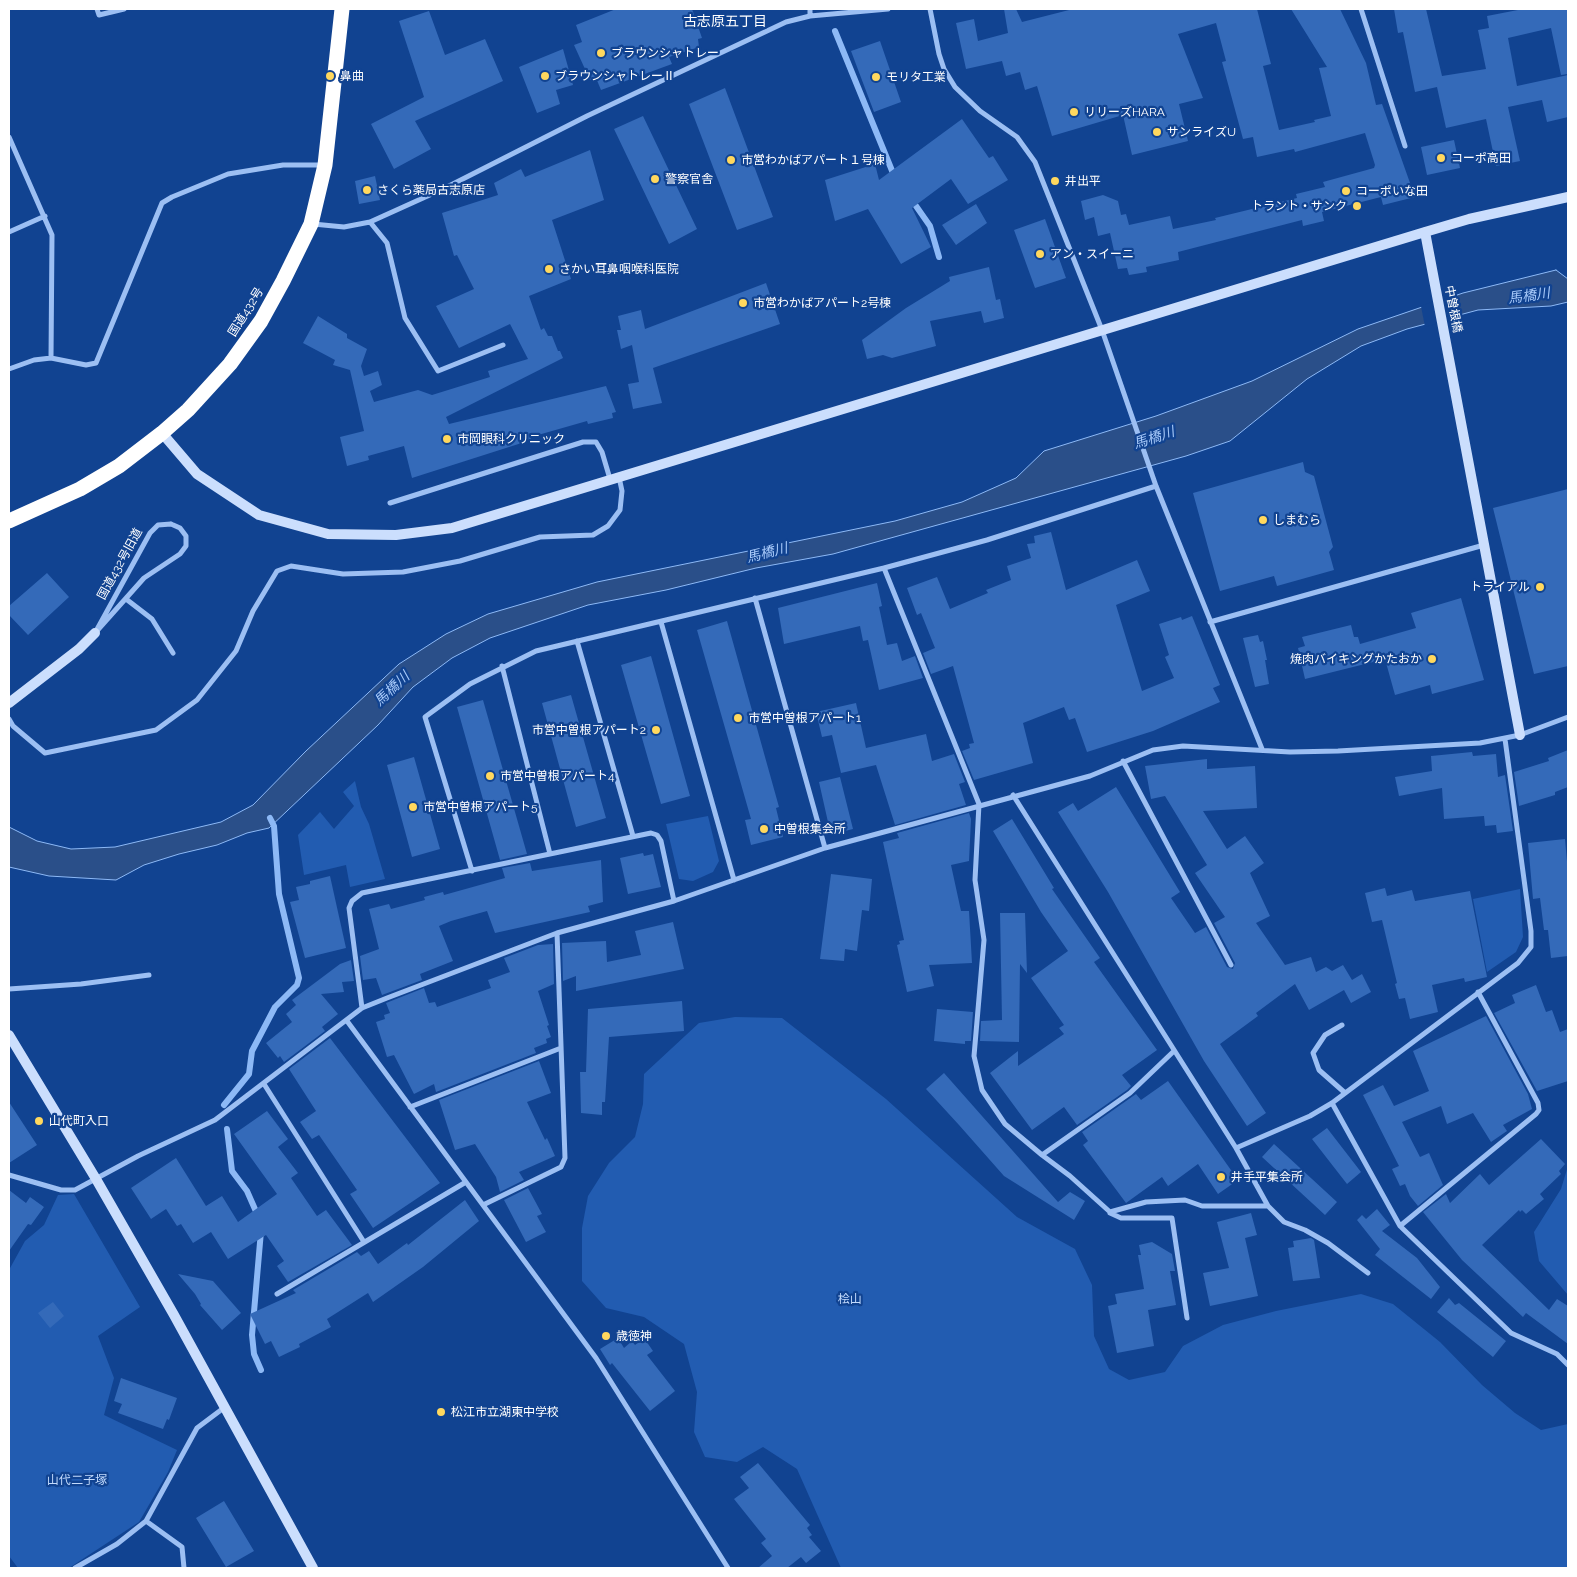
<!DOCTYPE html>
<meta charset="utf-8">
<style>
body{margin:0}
#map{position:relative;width:1577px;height:1577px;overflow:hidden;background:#114391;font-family:Raleway,sans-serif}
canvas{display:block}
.frame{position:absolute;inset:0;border:10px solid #fff;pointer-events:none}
</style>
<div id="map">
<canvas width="1577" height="1577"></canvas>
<div class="frame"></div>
</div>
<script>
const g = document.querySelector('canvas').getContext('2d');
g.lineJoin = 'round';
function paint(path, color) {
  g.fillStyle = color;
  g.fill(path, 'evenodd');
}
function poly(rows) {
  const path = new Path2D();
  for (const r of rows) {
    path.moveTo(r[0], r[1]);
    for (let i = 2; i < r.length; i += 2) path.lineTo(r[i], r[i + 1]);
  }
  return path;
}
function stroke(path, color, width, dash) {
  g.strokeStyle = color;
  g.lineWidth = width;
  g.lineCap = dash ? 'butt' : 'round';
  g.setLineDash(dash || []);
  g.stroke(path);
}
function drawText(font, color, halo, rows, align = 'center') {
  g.font = font + ' Raleway,"Noto Sans JP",sans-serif';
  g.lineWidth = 4.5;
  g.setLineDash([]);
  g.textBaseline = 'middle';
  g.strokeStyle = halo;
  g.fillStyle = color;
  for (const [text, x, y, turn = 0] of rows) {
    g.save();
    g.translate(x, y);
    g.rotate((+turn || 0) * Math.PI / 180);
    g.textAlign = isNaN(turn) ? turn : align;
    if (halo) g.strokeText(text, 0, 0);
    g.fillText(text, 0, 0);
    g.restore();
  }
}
const green = poly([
 [355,781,361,807,369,824,385,879,350,887,346,865,304,875,298,835,320,812,334,829,354,806,343,792],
 [708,816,719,861,713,872,693,881,679,879,666,824],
 [1520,889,1523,937,1516,952,1487,972,1473,899],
 [735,1017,782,1018,886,1099,1017,1217,1075,1249,1092,1285,1094,1336,1109,1369,1129,1380,1165,1372,1183,1346,1223,1325,1276,1311,1361,1294,1393,1304,1440,1342,1482,1385,1515,1413,1541,1430,1568,1424,1568,1568,841,1568,797,1469,763,1447,737,1462,705,1457,694,1432,697,1392,684,1344,644,1317,606,1308,582,1281,582,1228,588,1196,609,1163,635,1137,643,1104,644,1074,699,1023],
 [1568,1166,1568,1295,1539,1261,1534,1232,1561,1189],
 [74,1194,140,1307,98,1336,114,1378,104,1415,177,1450,168,1472,139,1522,69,1568,18,1568,9,1556,9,1270,25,1241,44,1225,58,1195]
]);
const water = poly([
 [1556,270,1568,279,1568,302,1551,306,1478,310,1407,329,1361,346,1307,379,1230,441,1186,456,833,554,756,568,666,590,588,605,490,638,452,658,413,687,378,725,269,828,247,833,217,845,179,854,144,865,116,880,49,876,9,867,9,827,37,841,71,849,115,847,221,822,253,805,306,751,399,664,446,634,488,614,597,582,895,521,962,502,1016,478,1044,451,1156,416,1252,381,1358,329,1463,293,1556,270]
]);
const pier = poly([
 [1455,293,1459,318,1425,327,1421,306]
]);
const stream = poly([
 [835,31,895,178],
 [916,206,930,226,939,257],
 [224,1105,249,1074,252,1051,275,1007,297,985,299,978,279,894,274,826,270,818],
 [227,1129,232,1171,247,1191,258,1216],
 [261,1370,254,1354,252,1335,261,1231]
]);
const building = poly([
 [616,9,692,9,702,38,698,39,699,47,669,57,672,64,601,90,596,78,590,80,574,45,582,42,576,25],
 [1004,9,1016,9,1022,22,1073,9,1257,9,1271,64,1263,66,1279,130,1315,122,1314,120,1331,116,1319,68,1327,67,1291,9,1340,9,1366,63,1376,105,1382,104,1415,197,1383,205,1381,197,1322,212,1324,221,1303,226,1302,220,1178,252,1179,260,1146,267,1147,272,1129,275,1127,268,1118,269,1110,233,1098,236,1094,217,1085,220,1081,201,1103,195,1118,201,1121,215,1126,214,1129,225,1170,216,1173,229,1216,220,1215,218,1297,198,1296,194,1325,187,1323,182,1374,168,1375,165,1365,133,1295,152,1294,149,1257,157,1253,137,1243,139,1222,62,1226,61,1216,23,1178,34,1203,98,1179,104,1188,141,1132,155,1123,115,1052,136,1037,86,1025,90,1020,72,1006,76,1002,61,966,69,956,23,974,19,978,41,1008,33],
 [1394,9,1426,9,1442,76,1486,69,1478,30,1489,28,1487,16,1523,9,1568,9,1568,74,1561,75,1551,28,1508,38,1517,86,1568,75,1568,117,1547,122,1542,100,1508,107,1520,161,1496,166,1486,119,1446,128,1437,87,1415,92,1403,32,1398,33],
 [429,11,445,55,485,39,503,81,415,121,431,149,394,169,371,124,424,97,399,21],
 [880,41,901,102,874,112,851,51],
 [563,49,573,85,556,90,560,104,537,113,519,67],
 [725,88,773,217,737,230,689,104],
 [643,116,697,229,669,244,614,129],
 [962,119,989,158,993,156,1008,180,968,204,951,179,912,208,931,247,901,264,868,209,835,221,825,180,875,164,879,180],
 [1454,140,1460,168,1427,175,1421,147],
 [590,150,604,200,552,220,571,279,529,296,541,330,544,328,548,336,552,336,558,351,560,351,563,358,446,417,449,424,606,386,616,412,612,413,613,418,588,424,587,421,531,437,531,440,412,478,404,446,368,456,369,460,347,466,340,437,364,431,350,370,333,365,335,360,303,343,318,316,347,334,347,338,367,349,361,366,364,376,378,371,382,385,370,391,374,402,418,390,432,395,490,377,488,371,528,359,510,324,459,348,436,306,474,289,457,255,454,256,442,213,498,195,494,183,521,169,525,177],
 [375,176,380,200,359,204,355,181],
 [976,204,987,223,956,245,942,225],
 [1045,219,1066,278,1035,288,1014,230],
 [989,267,996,300,1000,299,1004,318,984,323,981,311,930,321,936,346,892,358,883,355,867,359,862,340,906,308,950,281,949,277],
 [766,283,780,324,653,368,662,403,633,409,628,384,639,382,632,345,621,349,617,330,621,330,618,316,641,310,645,329],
 [1303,462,1305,472,1314,476,1333,547,1329,552,1334,570,1277,586,1274,576,1220,591,1193,493],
 [1568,489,1568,666,1534,674,1493,508],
 [1051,532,1066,590,1137,560,1150,591,1116,605,1142,691,1174,678,1165,657,1169,655,1159,624,1181,617,1182,620,1192,616,1220,685,1213,688,1220,702,1153,731,1087,752,1075,718,1069,720,1064,707,1023,723,1033,763,974,780,962,751,970,748,969,744,974,743,953,666,931,674,923,653,935,648,921,613,917,615,907,588,937,577,950,609,988,593,986,590,1011,580,1007,566,1031,558,1027,544,1035,543,1034,536],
 [47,573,69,597,28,635,9,615,9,606],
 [877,583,882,606,879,607,887,645,897,643,902,661,915,656,923,678,879,690,868,640,863,641,860,626,784,644,778,608],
 [1461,598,1484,680,1432,694,1430,685,1395,695,1385,659,1305,679,1298,648,1305,646,1302,637,1351,625,1354,637,1358,637,1360,644,1416,628,1411,613],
 [727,621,779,807,776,808,783,837,751,845,745,820,751,819,697,630],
 [1258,635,1260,642,1263,641,1267,660,1265,660,1269,684,1255,687,1243,638],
 [651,656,690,796,661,804,621,665],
 [571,695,606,818,576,827,542,703],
 [483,700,527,854,500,860,457,707],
 [856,703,866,748,926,734,932,761,954,754,965,782,959,784,966,805,895,825,876,765,841,773,832,735,822,737,816,712],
 [1568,750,1568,787,1555,792,1555,795,1519,806,1514,772,1549,761,1548,758],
 [1472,752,1473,756,1496,754,1498,777,1505,775,1513,831,1497,833,1496,825,1485,826,1484,816,1444,819,1442,788,1399,796,1395,777,1432,771,1431,756],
 [414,757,440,849,412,857,387,765],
 [1207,759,1207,769,1255,766,1257,808,1203,811,1227,849,1245,836,1264,863,1250,873,1270,916,1256,923,1285,965,1311,957,1316,972,1326,967,1332,971,1343,965,1352,980,1362,974,1371,992,1351,1003,1344,990,1309,1010,1295,984,1256,1013,1258,1016,1220,1044,1266,1113,1247,1126,1204,1061,1108,892,1058,812,1073,803,1078,811,1116,787,1180,892,1171,898,1195,933,1206,927,1227,967,1233,969,1235,963,1214,923,1225,917,1195,873,1207,865,1165,796,1151,799,1145,766],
 [840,777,853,829,837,833,830,831,819,782],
 [969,813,971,819,969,861,951,865,961,911,969,911,972,963,929,965,934,986,907,992,897,945,900,944,899,941,904,940,883,842,899,838,897,833],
 [1012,819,1054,888,1052,889,1100,958,1094,962,1157,1050,1122,1075,1131,1086,1127,1090,1077,1125,1064,1107,1032,1130,990,1073,1018,1051,1018,1066,1064,1034,1059,1028,1064,1025,1031,978,1068,951,1041,912,993,831],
 [1565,839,1568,873,1568,956,1551,958,1548,930,1544,930,1540,898,1533,899,1528,843],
 [643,853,644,856,653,854,661,887,628,894,620,858],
 [601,860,603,902,588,906,590,912,495,933,487,911,451,921,439,926,453,961,420,974,422,980,382,995,376,978,363,980,360,956,379,949,369,909,389,904,391,909,425,900,424,897,443,892,444,895,505,878,502,868,530,863,532,871],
 [831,874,872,879,869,911,862,910,857,951,845,949,844,961,820,959],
 [330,876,346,948,305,958,290,902,299,900,296,887,310,884,310,881],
 [1385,888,1387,896,1412,890,1415,901,1470,891,1487,977,1465,982,1464,978,1432,985,1438,1012,1410,1019,1405,998,1399,999,1395,984,1397,983,1382,920,1372,922,1365,893],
 [1000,913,1025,913,1027,973,1020,964,1019,1042,980,1041,981,1021,1002,1020],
 [673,922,684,969,576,991,576,976,563,981,562,943,606,941,607,962,641,955,635,931],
 [553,944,554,984,538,991,549,1025,547,1026,551,1037,546,1039,547,1043,534,1048,536,1053,436,1092,434,1084,414,1094,394,1055,387,1057,376,1022,385,1019,384,1015,390,1013,386,1003,424,988,429,1003,435,1002,437,1007,491,988,488,980,510,972,504,958,538,945],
 [351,960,354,981,342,982,344,992,321,994,338,1014,322,1027,325,1031,284,1062,280,1056,278,1058,266,1043,292,1022,286,1014,296,1005,292,1000,340,964],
 [1536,985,1546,1012,1552,1010,1560,1032,1568,1029,1568,1081,1537,1091,1494,1013,1515,1003,1512,995],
 [682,1001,684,1031,609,1037,605,1102,602,1102,602,1115,581,1113,580,1072,586,1072,588,1009],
 [937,1009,973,1012,971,1041,965,1041,965,1044,934,1041],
 [1486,1016,1528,1094,1532,1109,1503,1125,1507,1131,1491,1142,1473,1113,1447,1124,1441,1106,1402,1122,1420,1157,1429,1153,1443,1185,1418,1206,1410,1196,1405,1184,1400,1186,1392,1169,1399,1166,1363,1095,1383,1085,1394,1106,1429,1091,1413,1051],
 [330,1038,440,1183,373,1228,350,1194,357,1190,319,1135,312,1139,300,1122,316,1111,289,1069],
 [539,1061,551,1093,527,1102,545,1140,547,1138,555,1156,519,1172,524,1180,500,1192,496,1177,475,1144,455,1150,439,1100],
 [944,1073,1058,1202,1070,1192,1085,1201,1074,1220,1004,1176,959,1125,926,1089],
 [1168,1081,1238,1180,1218,1194,1198,1164,1168,1186,1162,1177,1126,1203,1083,1145,1088,1141,1082,1132,1136,1094,1141,1100],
 [9,1102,37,1145,9,1163],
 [267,1111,288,1139,278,1147,298,1173,291,1178,317,1216,326,1210,352,1245,288,1282,277,1266,284,1261,266,1235,228,1259,211,1232,193,1243,181,1224,177,1226,166,1209,151,1219,131,1188,176,1158,206,1206,222,1196,238,1222,277,1194,234,1134],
 [1327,1128,1361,1172,1347,1184,1312,1139],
 [1541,1139,1565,1164,1559,1171,1561,1174,1540,1194,1544,1199,1526,1214,1522,1210,1520,1212,1519,1210,1482,1245,1549,1310,1557,1299,1568,1306,1568,1344,1526,1313,1523,1317,1462,1260,1423,1212,1446,1194,1450,1203,1480,1174,1489,1185],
 [1274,1144,1337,1202,1325,1215,1262,1157],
 [528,1188,542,1214,537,1216,546,1232,526,1242,504,1200],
 [9,1190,26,1203,30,1197,44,1207,31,1225,28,1224,9,1251],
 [465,1200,479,1221,423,1267,373,1302,368,1293,327,1319,331,1327,299,1344,300,1347,279,1357,271,1341,265,1344,250,1314,296,1293,293,1290,357,1252,361,1256,369,1251,378,1264,407,1243,408,1245],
 [1377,1209,1390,1225,1382,1231,1417,1258,1440,1287,1431,1299,1375,1255,1380,1249,1357,1220,1362,1215,1366,1219],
 [1251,1213,1257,1235,1245,1238,1258,1296,1210,1306,1203,1273,1229,1268,1217,1222],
 [1311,1238,1314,1240,1320,1278,1293,1281,1288,1248,1294,1247,1293,1241],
 [1152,1242,1172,1254,1175,1271,1170,1271,1176,1305,1148,1310,1154,1346,1117,1353,1108,1306,1117,1304,1115,1294,1144,1289,1138,1255,1141,1255,1139,1245],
 [178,1274,213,1281,241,1313,222,1330,200,1305,201,1304,195,1294],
 [1449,1298,1455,1305,1459,1303,1506,1341,1493,1357,1437,1312],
 [53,1302,64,1316,50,1328,38,1313],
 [618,1338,624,1348,632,1341,635,1345,644,1338,653,1351,647,1355,675,1391,650,1411,612,1363,610,1365,600,1349],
 [121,1378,177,1398,169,1420,167,1419,163,1429,118,1413,122,1404,114,1401],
 [758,1463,810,1525,807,1528,812,1535,809,1537,821,1551,806,1563,801,1557,787,1568,758,1568,772,1556,761,1543,766,1539,734,1499,749,1488,740,1477],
 [224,1501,254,1551,226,1567,196,1518]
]);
const street = poly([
 [97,9,99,15,124,9],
 [810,9,810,16],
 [930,9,939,54,944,69,955,87,980,111,1017,137,1035,162,1102,330,1156,486,1262,749],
 [1361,9,1405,146],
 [9,137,52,235,51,358],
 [370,222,387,243,405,318,438,371,503,345],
 [313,224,344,227,370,222,443,189,587,116,786,22,810,16,888,9],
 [9,232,45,216],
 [9,369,34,360,51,358,86,365,96,363,162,203,172,197,228,174,283,165,322,165],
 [1156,486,987,540,884,568,979,804,975,880,984,940,974,1056,982,1090,1005,1124,1042,1155,1130,1093,1174,1051],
 [390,503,583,442,596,442,602,452,610,479],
 [171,524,180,528,186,536,186,546,180,554,144,578,95,633,150,533,158,525,171,524],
 [755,598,825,848],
 [126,599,152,619,173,653],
 [661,622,734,880],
 [1210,622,1484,545],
 [577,641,633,836],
 [502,666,550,854],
 [9,719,13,726,45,753,156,730,197,700,236,651,253,611,277,571,291,566,343,574,403,572,460,561,540,537,593,535,608,526,620,510,622,491,619,477],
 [1123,761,1231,965],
 [1013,795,1236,1148,1310,1116,1332,1103,1518,963,1531,947,1531,931,1505,739],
 [472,871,425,717,470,684,536,651,884,568],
 [9,989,81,984,149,975],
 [362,1008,349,908,352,901,362,893,651,833,657,835,661,841,674,901],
 [347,1021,596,1358,728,1568],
 [1342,1025,1325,1035,1313,1053,1319,1070,1344,1092],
 [264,1084,364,1242],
 [1332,1103,1400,1226,1536,1114,1539,1110,1538,1103,1478,992],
 [410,1107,561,1048],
 [1042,1155,1070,1176,1110,1212,1146,1202,1185,1200,1202,1206,1268,1206,1236,1148],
 [9,1175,61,1190,75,1190,138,1156,215,1120,362,1008,387,998,557,933,674,901,825,848,1090,776,1153,750,1183,746,1290,752,1338,751,1480,743,1520,735,1568,717],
 [483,1205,561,1167,565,1158,557,933],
 [1268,1206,1284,1222,1305,1230,1328,1243,1368,1273],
 [1110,1213,1121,1218,1172,1218,1187,1318],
 [1400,1226,1511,1333,1557,1354,1568,1365],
 [277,1294,466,1182],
 [146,1521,182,1547,184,1568],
 [75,1568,117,1544,146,1521,197,1428,225,1407]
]);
const secondary = poly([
 [1425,232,1520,735],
 [162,433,197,474,259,515,328,534,396,535,452,528,1425,232,1469,219,1568,197],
 [9,703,79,649,95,633],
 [9,1035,96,1179,174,1315,313,1568]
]);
const highway = poly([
 [9,521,80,489,119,466,162,433,188,410,230,364,261,321,283,281,311,224,325,165,342,9]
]);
const markers = [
 [601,53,5,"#ffd85e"],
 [330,76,5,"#ffd85e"],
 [545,76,5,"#ffd85e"],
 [876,77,5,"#ffd85e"],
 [1074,112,5,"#ffd85e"],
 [1157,132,5,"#ffd85e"],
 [1441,158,5,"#ffd85e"],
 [731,160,5,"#ffd85e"],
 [655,179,5,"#ffd85e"],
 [1055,181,5,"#ffd85e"],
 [367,190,5,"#ffd85e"],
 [1346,191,5,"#ffd85e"],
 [1357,206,5,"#ffd85e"],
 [1040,254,5,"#ffd85e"],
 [549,269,5,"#ffd85e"],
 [743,303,5,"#ffd85e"],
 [447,439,5,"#ffd85e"],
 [1263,520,5,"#ffd85e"],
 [1540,587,5,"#ffd85e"],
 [1432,659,5,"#ffd85e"],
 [738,718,5,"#ffd85e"],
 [656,730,5,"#ffd85e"],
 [490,776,5,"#ffd85e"],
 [413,807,5,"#ffd85e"],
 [764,829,5,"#ffd85e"],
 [39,1121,5,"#ffd85e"],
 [1221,1177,5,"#ffd85e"],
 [606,1336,5,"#ffd85e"],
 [441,1412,5,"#ffd85e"]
];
const poiNames = [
 ["ブラウンシャトレー",611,53],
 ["鼻曲",340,76],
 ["ブラウンシャトレーⅡ",555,76],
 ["モリタ工業",886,77],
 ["リリーズHARA",1084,112],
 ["サンライズU",1167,132],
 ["コーポ高田",1451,158],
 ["市営わかばアパート１号棟",741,160],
 ["警察官舎",665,179],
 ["井出平",1065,181],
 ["さくら薬局古志原店",377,190],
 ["コーポいな田",1356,191],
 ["トラント・サンク",1347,206,"right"],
 ["アン・スイーニ",1050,254],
 ["さかい耳鼻咽喉科医院",559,269],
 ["市営わかばアパート2号棟",753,303],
 ["市岡眼科クリニック",457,439],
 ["しまむら",1273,520],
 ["トライアル",1530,587,"right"],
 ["焼肉バイキングかたおか",1422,659,"right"],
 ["市営中曽根アパート1",748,718],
 ["市営中曽根アパート2",646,730,"right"],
 ["市営中曽根アパート4",500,776],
 ["市営中曽根アパート5",423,807],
 ["中曽根集会所",774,829],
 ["山代町入口",49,1121],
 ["井手平集会所",1231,1177],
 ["歳徳神",616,1336],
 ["松江市立湖東中学校",451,1412]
];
const streetNames = [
 ["中曽根橋",1453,309,79],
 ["国道432号",246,312,-58],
 ["国道432号旧道",120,564,-61]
];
const parkNames = [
 ["桧山",850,1299],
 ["山代二子塚",77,1480]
];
const neighbourhoodNames = [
 ["古志原五丁目",725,22]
];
const waterNames = [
 ["馬橋川",1529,296,-8],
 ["馬橋川",1154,438,-18],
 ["馬橋川",767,553,-14],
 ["馬橋川",392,689,-43]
];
paint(green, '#225cb1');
paint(water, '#2a4f89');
stroke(water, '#8db9f6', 1);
paint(pier, '#114391');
stroke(stream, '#8db9f6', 6);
paint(building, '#346ab9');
stroke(street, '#9cbff3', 5);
stroke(secondary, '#cbdefd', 10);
stroke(highway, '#fff', 15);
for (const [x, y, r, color] of markers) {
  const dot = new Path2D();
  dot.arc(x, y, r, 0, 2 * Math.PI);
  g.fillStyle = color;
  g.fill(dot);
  stroke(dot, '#114391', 2);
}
drawText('12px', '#fff', '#114391', poiNames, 'left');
drawText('12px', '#fff', '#114391', streetNames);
drawText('12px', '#c3dbfd', '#114391', parkNames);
drawText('14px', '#fff', '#114391', neighbourhoodNames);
drawText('italic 14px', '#a8cafa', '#114391', waterNames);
</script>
